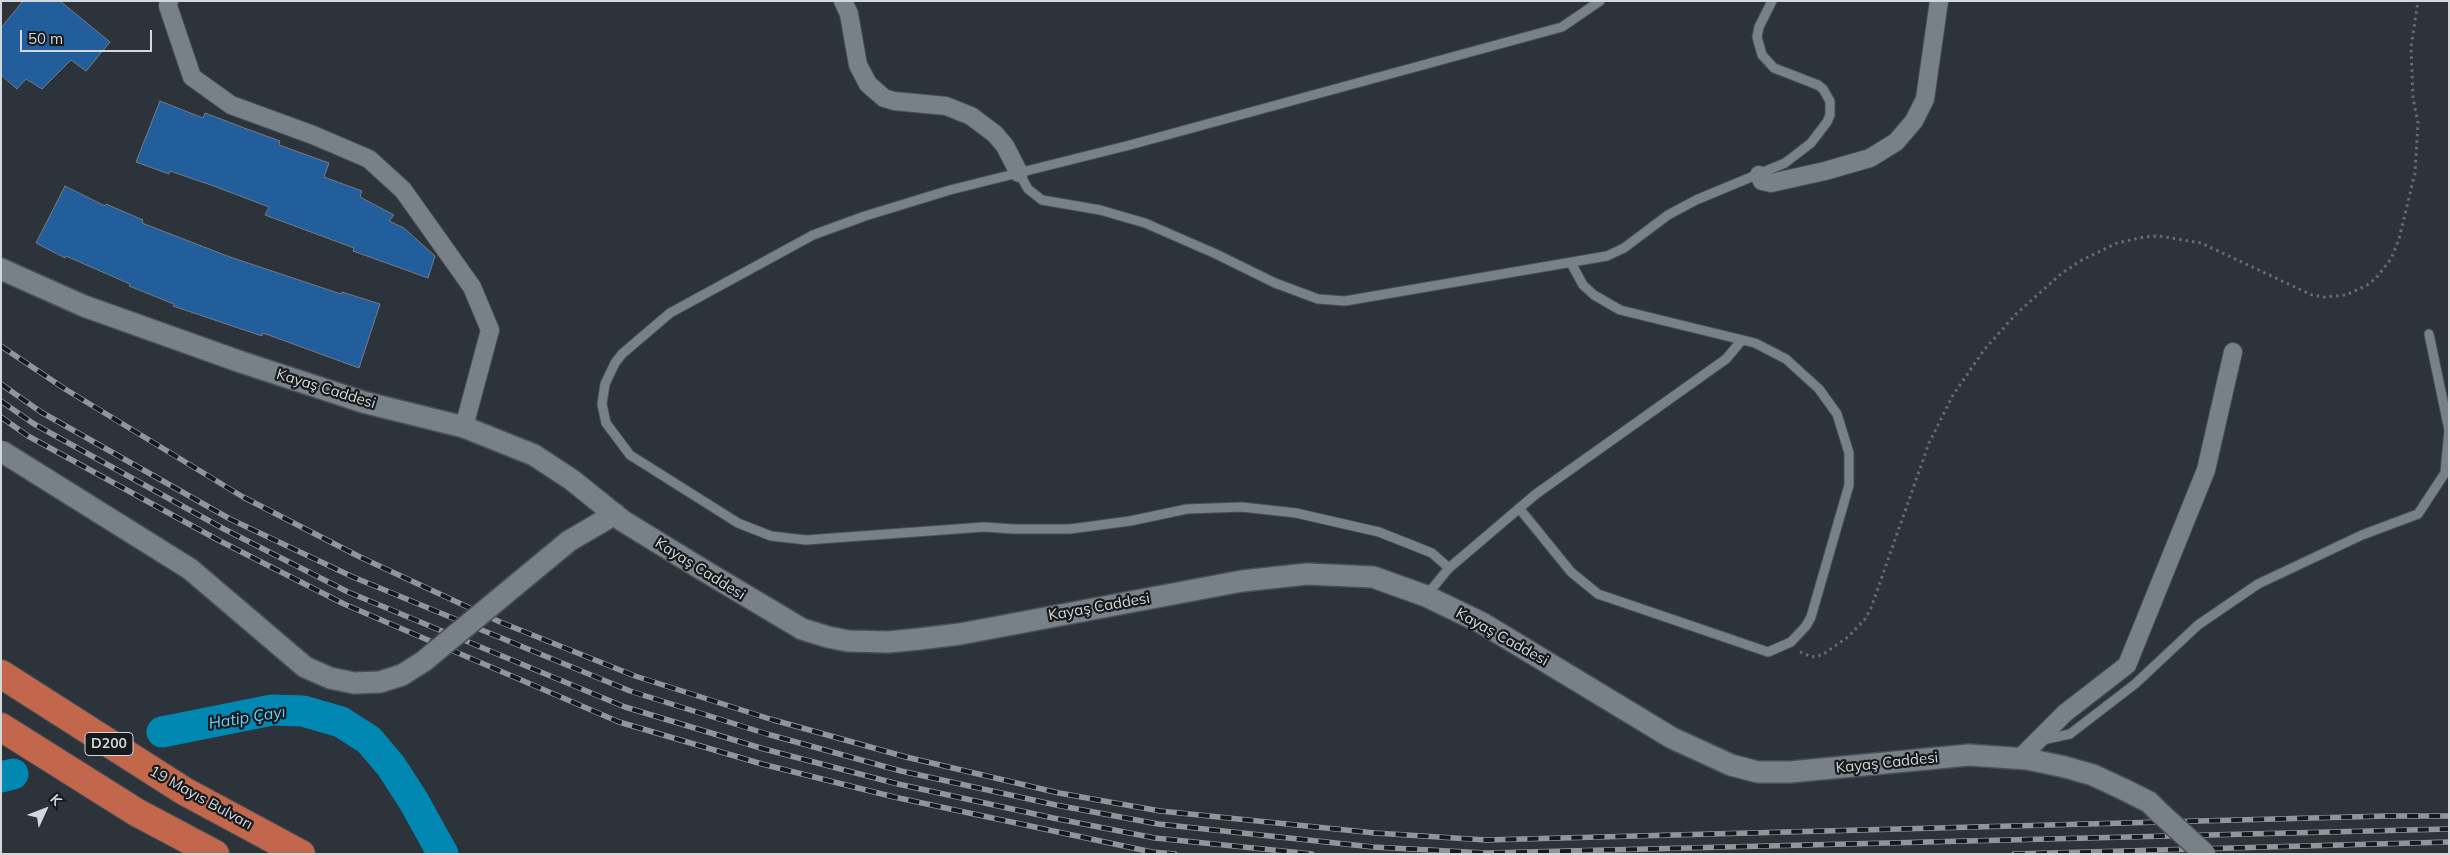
<!DOCTYPE html>
<meta charset="utf-8">
<style>
body{margin:0}
#map{position:relative;width:2450px;height:855px;overflow:hidden;background:#2c333a;font-family:Mulish,sans-serif}
canvas{display:block}
.frame{position:absolute;inset:0;border:2px solid #d4d8dd;pointer-events:none}
.north{position:absolute;left:20px;top:785px;width:50px;height:50px;-webkit-text-stroke:4px #171a1d;paint-order:stroke;rotate:47deg;font-size:14px;font-weight:700;line-height:20px;text-align:center;color:#d4d8dd}
.north::after{content:'';display:block;margin:auto;width:18px;height:22px;background:#d4d8dd;clip-path:polygon(50% 0,100% 100%,50% 72%,0 100%)}
.scale{position:absolute;left:20px;top:30px;width:132px;height:22px;box-sizing:border-box;border:2px solid #d4d8dd;border-top:0;padding-left:6px;font-size:15px;line-height:18px;white-space:nowrap;color:#d4d8dd;-webkit-text-stroke:4px #171a1d;paint-order:stroke}
</style>
<div id="map">
<canvas width="2450" height="855"></canvas>
<div class="frame"></div>
<div class="north">K</div>
<div class="scale">50 m</div>
</div>
<script>
const g = document.querySelector('canvas').getContext('2d');
g.lineJoin = 'round';
function poly(rows) {
  const path = new Path2D();
  for (const r of rows) {
    path.moveTo(r[0], r[1]);
    for (let i = 2; i < r.length; i += 2) path.lineTo(r[i], r[i + 1]);
  }
  return path;
}
function stroke(path, color, width, dash) {
  g.strokeStyle = color;
  g.lineWidth = width;
  g.lineCap = dash ? 'butt' : 'round';
  g.setLineDash(dash || []);
  g.stroke(path);
}
function paint(path, color) {
  g.fillStyle = color;
  g.fill(path, 'evenodd');
}
function drawText(font, color, halo, rows, align = 'center') {
  g.font = font + ' Mulish,sans-serif';
  g.lineWidth = 4.5;
  g.setLineDash([]);
  g.textBaseline = 'middle';
  g.strokeStyle = halo;
  g.fillStyle = color;
  for (const [text, x, y, turn = 0] of rows) {
    g.save();
    g.translate(x, y);
    g.rotate((+turn || 0) * Math.PI / 180);
    g.textAlign = isNaN(turn) ? turn : align;
    if (halo) g.strokeText(text, 0, 0);
    g.fillText(text, 0, 0);
    g.restore();
  }
}
const river = poly([
 [162,732,272,710,303,711,341,722,369,740,391,766,413,800,443,854],
 [1,777,13,774]
]);
const building = poly([
 [23,1,60,1,110,42,86,71,71,60,42,89,26,79,17,89,1,75,1,28,23,1],
 [160,101,203,118,205,113,247,129,280,141,279,145,329,163,324,177,362,191,360,197,394,215,389,221,404,228,435,256,428,278,353,251,354,248,265,215,269,207,211,185,170,171,169,174,136,162,160,101],
 [65,186,105,206,106,204,143,220,142,223,230,257,341,294,342,292,380,304,359,368,263,333,262,336,173,306,174,304,129,286,130,284,66,256,65,258,36,243,65,186]
]);
const path = poly([
 [1800,652,1812,657,1822,655,1848,637,1865,619,1871,608,1929,443,1953,395,1984,350,2015,315,2062,273,2082,260,2117,243,2144,237,2159,236,2201,243,2312,295,2324,297,2346,295,2367,285,2376,278,2391,259,2399,239,2415,173,2418,123,2413,98,2411,47,2418,1]
]);
const service = poly([
 [1019,173,1028,189,1042,200,1100,210,1145,223,1216,254,1275,283,1318,299,1345,301,1607,256,1624,248,1668,215,1696,200,1785,163,1811,143,1827,122,1830,115,1830,101,1823,89,1818,85,1774,68,1762,55,1757,37,1759,27,1772,1],
 [1519,508,1571,572,1598,594,1768,652,1791,642,1806,626,1811,617,1849,485,1849,453,1837,414,1819,389,1786,359,1755,343,1620,310,1594,295,1583,285,1571,263],
 [1449,568,1432,553,1379,532,1296,513,1242,507,1187,509,1130,521,1070,529,1013,529,984,527,806,540,771,536,738,523,630,455,606,423,602,404,605,384,615,363,622,354,670,313,813,235,865,216,950,190,1130,145,1562,27,1600,1],
 [1426,596,1449,568,1536,494,1726,359,1742,340],
 [2042,740,2070,734,2135,684,2198,625,2258,584,2362,535,2418,514,2445,473,2449,430,2429,334]
]);
const minor = poly([
 [169,1,168,6,192,77,231,105,313,135,369,159,403,190,472,287,490,330,464,427],
 [843,1,849,14,858,65,868,84,884,98,894,101,946,106,971,116,995,134,1005,146,1019,173],
 [1759,175,1762,181,1771,183,1825,171,1870,158,1896,142,1914,121,1925,99,1939,1],
 [2020,758,2065,713,2127,665,2206,470,2233,352]
]);
const tertiary = poly([
 [1,269,84,306,241,362,363,402,464,427,534,455,572,480,623,521,703,570,802,629,828,637,848,641,888,642,919,639,960,634,1242,581,1307,574,1373,577,1426,596,1482,623,1672,738,1731,765,1758,772,1790,772,1969,755,2027,759,2065,767,2093,775,2123,789,2149,802,2158,811],
 [569,541,615,514]
]);
const trunk = poly([
 [1,674,184,791,301,854],
 [1,727,136,812,215,854]
]);
const rail = poly([
 [1,346,65,389,243,497,360,557,500,622,635,676,770,719,906,757,1059,793,1160,811,1375,833,1486,840,2387,816,2449,816],
 [1,384,41,412,230,519,353,577,630,691,767,734,901,771,1056,805,1158,824,1373,847,1486,853,2449,829],
 [1,401,34,424,224,529,348,592,625,707,764,749,898,784,1053,818,1155,838,1312,854],
 [1,417,28,436,218,540,344,604,619,722,762,764,894,797,1152,852,1175,854],
 [2014,854,2449,842]
]);
const tertiaryBridge = poly([
 [1,451,190,569,305,667,330,678,354,683,380,682,402,675,424,661,569,541],
 [2158,811,2205,854]
]);
const shields = [
 [109,744,48]
];
const shieldNames = [
 ["D200",109,744]
];
const streetNames = [
 ["Kayaş Caddesi",326,389,17],
 ["Kayaş Caddesi",700,569,32],
 ["Kayaş Caddesi",1099,607,-10],
 ["Kayaş Caddesi",1502,637,29],
 ["Kayaş Caddesi",1887,763,-6],
 ["19 Mayıs Bulvarı",201,798,29]
];
const waterNames = [
 ["Hatip Çayı",247,718,-9]
];
stroke(river, '#0088b3', 31);
paint(building, '#225e9b');
stroke(building, '#757c84', 1);
stroke(service, '#4a4f56', 11);
stroke(minor, '#4a4f56', 20);
stroke(tertiary, '#4a4f56', 24);
stroke(trunk, '#4a4f56', 30);
stroke(path, '#666c72', 3, [2.5, 4]);
stroke(service, '#788088', 9);
stroke(minor, '#788088', 18);
stroke(tertiary, '#788088', 21);
stroke(trunk, '#c2674c', 28);
stroke(rail, '#91969c', 5.5);
stroke(rail, '#171a1d', 4, [11]);
stroke(tertiaryBridge, '#4a4f56', 24, []);
stroke(tertiaryBridge, '#788088', 21);
for (const [x, y, w] of shields) {
  const box = new Path2D();
  box.roundRect(x - w / 2, y - 11.5, w, 23, 4);
  g.fillStyle = '#171a1d';
  g.fill(box);
  stroke(box, '#d4d8dd', 1);
}
drawText('bold 14px', '#d4d8dd', null, shieldNames);
drawText('15px', '#d4d8dd', '#171a1d', streetNames);
drawText('italic 16px', '#66d0fd', '#171a1d', waterNames);
</script>
